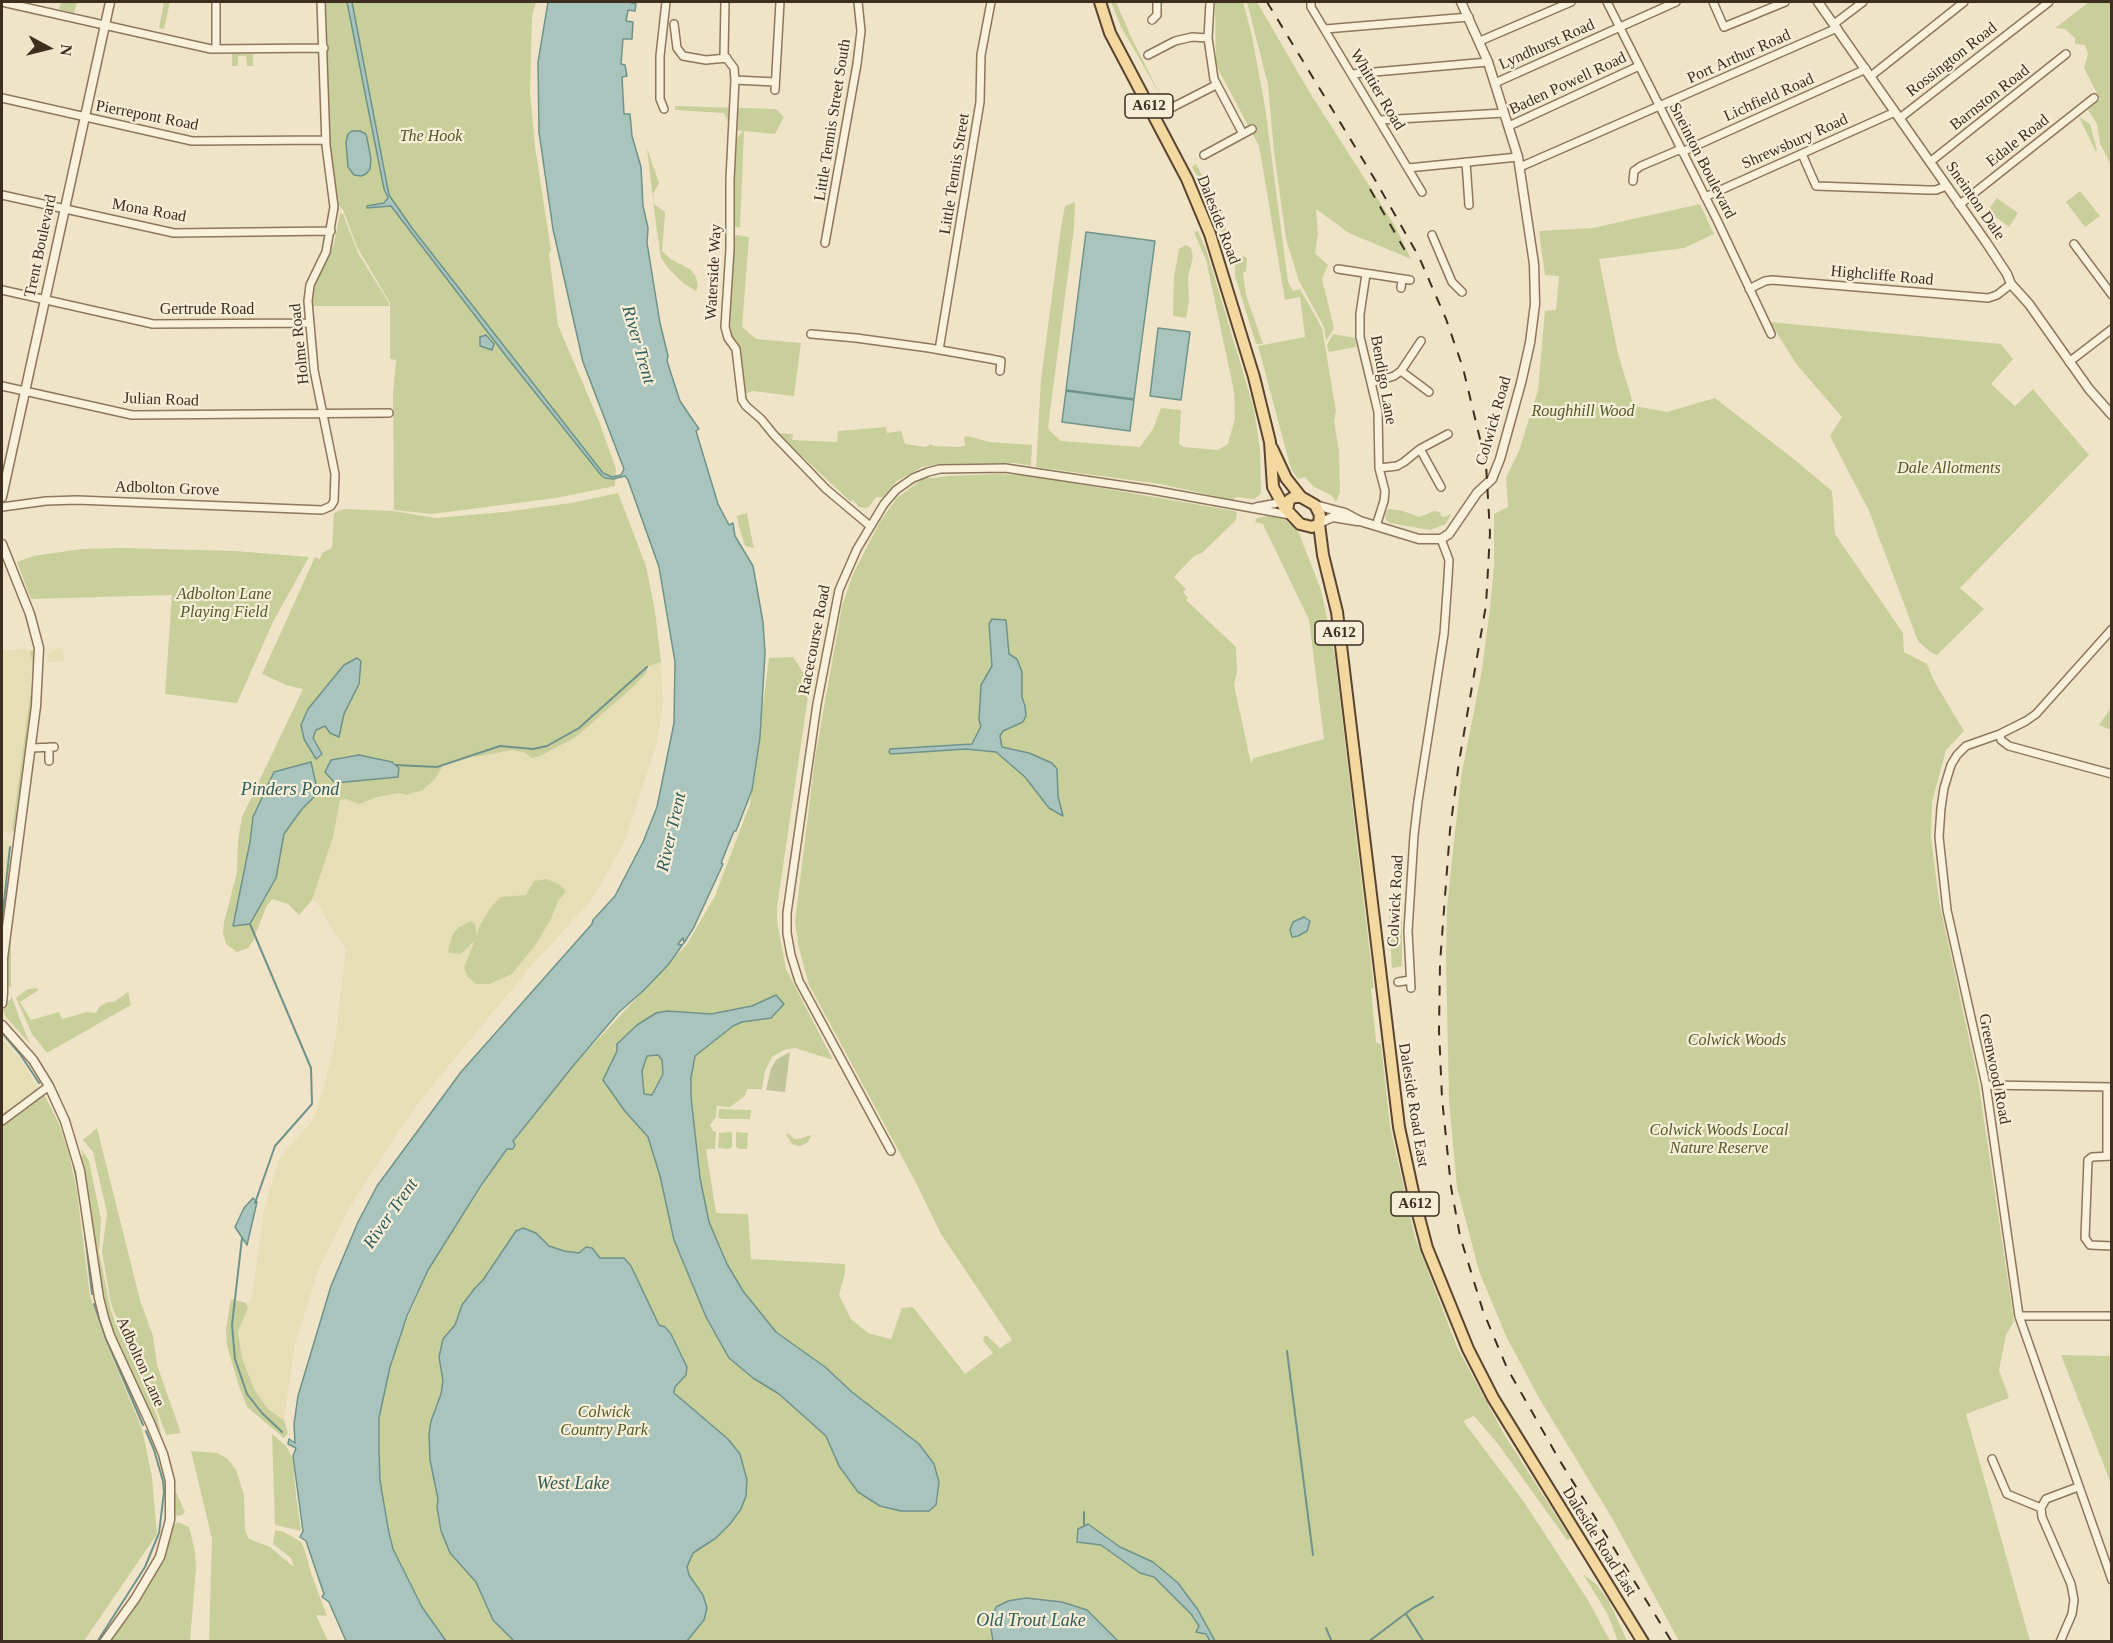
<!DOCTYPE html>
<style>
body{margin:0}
#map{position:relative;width:2113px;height:1643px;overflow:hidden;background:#f0e4c8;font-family:"Times New Roman",serif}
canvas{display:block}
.frame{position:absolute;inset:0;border:3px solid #3d2e20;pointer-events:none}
.north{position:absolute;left:18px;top:18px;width:60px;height:60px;-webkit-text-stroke:4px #f7eed8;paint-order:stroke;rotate:97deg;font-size:16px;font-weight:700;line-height:24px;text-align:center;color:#3d2e20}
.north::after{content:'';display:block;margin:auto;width:21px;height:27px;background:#3d2e20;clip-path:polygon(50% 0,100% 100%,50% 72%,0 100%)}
</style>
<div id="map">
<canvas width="2113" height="1643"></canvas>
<div class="frame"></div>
<div class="north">N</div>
</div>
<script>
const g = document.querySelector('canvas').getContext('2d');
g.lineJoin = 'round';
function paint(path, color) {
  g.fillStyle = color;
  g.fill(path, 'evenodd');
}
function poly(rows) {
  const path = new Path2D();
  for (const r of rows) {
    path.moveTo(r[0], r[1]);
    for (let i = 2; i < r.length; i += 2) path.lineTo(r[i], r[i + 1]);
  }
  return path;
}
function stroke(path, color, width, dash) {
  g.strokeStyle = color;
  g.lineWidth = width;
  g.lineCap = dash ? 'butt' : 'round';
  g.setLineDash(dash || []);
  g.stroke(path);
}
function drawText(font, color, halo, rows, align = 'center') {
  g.font = font + ' "Times New Roman",serif';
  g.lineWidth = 4.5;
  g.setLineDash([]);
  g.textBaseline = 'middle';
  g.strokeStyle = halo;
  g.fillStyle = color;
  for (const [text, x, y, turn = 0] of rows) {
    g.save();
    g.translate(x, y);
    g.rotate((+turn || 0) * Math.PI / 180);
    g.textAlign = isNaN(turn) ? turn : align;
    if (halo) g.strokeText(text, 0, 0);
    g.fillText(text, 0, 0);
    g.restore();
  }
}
const farmland = poly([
 [61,646,65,661,47,663,47,654],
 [24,649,30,651,33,666,29,714,14,826,11,833,2,832,2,651],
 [661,662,663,703,656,746,624,843,592,899,532,965,427,1092,399,1130,348,1210,319,1268,295,1344,284,1420,268,1409,254,1389,242,1358,238,1331,253,1292,264,1210,279,1159,312,1121,324,1088,335,1042,346,949,335,934,318,904,312,900,333,837,340,800,346,799,359,803,399,793,436,778,442,767,472,756,512,750,523,752,527,756,540,756,576,737,633,687,648,671,649,667],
 [2,839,8,840,11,847,2,925],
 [2,1040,20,1058,38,1089,2,1117]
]);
const green = poly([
 [61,2,77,2,74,13,59,9],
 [164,2,170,2,164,29,159,28],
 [325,2,536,2,532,16,530,92,535,146,551,251,549,254,558,325,599,421,616,469,615,486,556,498,432,514,394,510,393,394,396,360,390,359,390,303,357,247,343,210,338,204,329,140],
 [1111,2,1116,2,1132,39,1162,98,1121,27],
 [1215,2,1243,2,1252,36,1265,107,1288,282,1293,291,1300,289,1322,328,1336,411,1334,421,1339,451,1340,492,1336,502,1331,495,1314,487,1305,477,1298,479,1291,469,1258,346,1305,337,1300,297,1285,300,1259,146,1216,65],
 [1247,2,1257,2,1310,93,1395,226,1411,259,1349,233,1316,209,1318,234,1315,253,1328,265,1322,279,1334,328,1326,341,1324,327,1299,281,1286,239,1274,152,1268,85],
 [2089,2,2111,2,2111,165,2100,144,2097,124,2088,110,2100,99,2084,68,2088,54,2085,45,2075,44,2075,38,2065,29,2055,28],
 [232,54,253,54,253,66,247,66,246,56,238,56,238,66,232,66],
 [675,106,776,109,784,117,775,134,744,131,740,228,734,226,731,191,736,139,743,131,731,130,724,113,675,110],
 [2079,117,2090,124,2097,150,2096,152],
 [647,148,659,183,653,194,654,204,665,212,665,215,662,251,671,259,691,270,696,277,698,286,696,291,683,283,668,268,661,258,656,225],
 [1196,164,1209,188,1231,241,1221,232,1207,193,1192,167],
 [2080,191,2100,216,2085,227,2066,202],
 [1997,198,2018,213,2009,227,1989,212,1988,210],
 [1075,202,1074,228,1048,427,1050,431,1061,441,1140,447,1153,429,1161,408,1181,410,1179,444,1183,447,1218,450,1228,444,1235,418,1234,391,1206,260,1194,232,1198,231,1207,252,1254,409,1260,450,1261,493,1255,499,1236,497,1233,500,1160,484,1036,467,1041,380,1061,227,1065,206],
 [1700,204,1714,234,1684,248,1599,259,1618,354,1634,406,1667,412,1715,398,1795,460,1832,491,1835,534,1903,633,1904,652,1927,664,1933,679,1964,731,1946,750,1932,802,1931,837,1939,901,1978,1080,2014,1321,2006,1335,1999,1370,2009,1398,1966,1414,2030,1641,1679,1641,1612,1518,1539,1398,1506,1336,1479,1271,1457,1187,1449,1101,1446,958,1447,907,1461,777,1482,670,1490,608,1494,566,1494,514,1508,507,1506,478,1519,451,1538,390,1545,311,1556,310,1559,276,1545,275,1539,231,1593,228],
 [340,213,343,214,358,253,389,303,389,306,312,306,314,286,334,244],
 [736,235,749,237,742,327,756,339,801,343,794,396,753,391,744,394,739,345,728,332,734,237],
 [1186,245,1191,248,1193,257,1188,277,1189,300,1186,318,1173,316,1174,276,1179,249],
 [1239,256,1246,257,1247,260,1246,271,1243,273,1246,295,1263,344,1256,344,1235,276,1235,259],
 [1770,322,2001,344,2013,359,1991,384,2015,406,2033,389,2089,455,1960,588,1984,609,1937,655,1930,652,1918,641,1869,511,1830,436,1842,417,1797,365],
 [1333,334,1355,338,1356,347,1329,352,1327,345],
 [886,427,887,433,901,431,905,444,926,447,931,444,933,446,957,447,965,446,964,437,968,436,989,442,1032,445,1031,466,1015,463,943,464,922,467,897,481,883,497,876,497,869,507,865,508,859,507,853,500,850,501,777,433,793,434,792,440,837,442,838,431],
 [999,474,1032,476,1235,511,1237,513,1236,520,1202,553,1194,556,1174,577,1186,589,1183,592,1188,598,1186,600,1236,647,1237,672,1234,685,1251,763,1254,758,1324,739,1309,620,1263,524,1255,522,1257,518,1273,515,1281,516,1298,531,1321,590,1335,657,1374,988,1371,989,1376,1042,1381,1044,1390,1126,1415,1237,1457,1347,1504,1434,1571,1539,1567,1540,1498,1444,1474,1416,1463,1421,1522,1499,1588,1600,1610,1641,446,1642,422,1607,393,1549,380,1481,379,1418,390,1367,396,1346,428,1270,497,1163,573,1066,687,944,715,896,750,804,769,658,793,657,810,683,777,907,777,922,786,969,833,1060,795,1048,784,1050,772,1057,765,1071,762,1089,747,1089,745,1096,730,1107,717,1106,716,1117,710,1125,713,1131,716,1132,715,1149,706,1149,716,1213,748,1214,751,1259,845,1264,845,1273,839,1295,851,1319,868,1333,891,1339,902,1308,913,1307,965,1374,993,1353,984,1342,983,1338,986,1335,1000,1348,1012,1340,941,1234,915,1181,809,985,799,948,795,922,815,758,842,606,853,574,881,520,897,498,922,479,949,476],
 [618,493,646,566,655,611,661,662,647,667,647,672,633,687,576,737,540,756,532,758,523,752,512,750,475,757,474,754,437,766,442,767,436,778,423,790,406,795,399,793,378,797,359,804,346,799,340,800,333,837,312,900,299,915,288,904,272,899,266,907,253,941,248,948,237,952,226,944,223,933,224,922,237,872,238,840,242,817,303,689,286,685,262,674,315,557,320,559,322,553,332,548,334,513,344,509,393,511,435,518,504,512,571,503],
 [357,658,359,684,344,714,339,736,330,733,325,726,316,730,312,738,316,759,304,739,301,725,308,709,344,665],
 [311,762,318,793,302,809,284,834,250,842,253,817,274,772],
 [1389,509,1403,511,1419,517,1434,511,1440,512,1441,516,1444,517,1451,514,1446,524,1430,530,1390,523,1386,520,1385,515,1387,510],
 [747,513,750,530,754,548,745,546,739,527,737,516],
 [122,548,235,551,309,557,273,622,237,703,165,694,172,595,31,599,17,562,33,556,82,549],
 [34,650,31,720,14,832,12,831,32,682,33,666,30,651],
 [2111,708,2111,730,2099,725],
 [547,879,560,885,566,891,558,901,551,919,536,944,512,974,489,984,476,984,468,977,464,968,475,940,461,954,450,953,448,951,453,934,459,927,471,921,475,924,477,936,480,925,492,906,501,897,526,895,534,881],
 [1402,914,1402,966,1392,968,1389,916],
 [9,933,11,933,11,988,7,985,6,972],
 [36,988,39,990,20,1002,31,1020,59,1012,62,1019,87,1012,96,1013,99,1007,108,1002,114,1002,128,992,131,1005,47,1053,32,1034,16,998,28,989],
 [12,997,19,1017,30,1044,6,1017,2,1009],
 [42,1095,45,1096,59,1124,69,1154,77,1192,90,1296,105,1340,142,1429,152,1477,157,1534,84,1641,2,1642,2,1125],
 [719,1109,751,1110,750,1119,722,1119,718,1117],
 [97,1128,140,1300,153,1336,157,1365,181,1433,166,1435,156,1407,128,1347,111,1304,102,1252,107,1213,93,1152,83,1140],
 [732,1132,732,1147,729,1149,718,1148,719,1133],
 [736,1132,748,1133,747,1149,739,1149,736,1147],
 [789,1134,794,1139,798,1139,812,1135,807,1143,800,1146,792,1144,786,1134],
 [81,1149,89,1161,101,1219,99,1252,111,1311,157,1416,161,1434,146,1406,112,1331,103,1303,79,1157,83,1155],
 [231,1299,246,1303,248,1308,238,1331,242,1358,254,1389,268,1409,284,1420,288,1433,284,1438,247,1407,239,1386,227,1346,226,1329],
 [2061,1355,2111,1356,2111,1484,2096,1445],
 [272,1434,286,1446,293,1459,296,1495,301,1531,275,1525],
 [191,1451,217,1453,228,1459,236,1470,244,1495,245,1530,249,1539,270,1547,294,1567,291,1558,273,1544,275,1530,284,1532,301,1542,304,1548,312,1576,327,1616,316,1615,328,1641,209,1641,212,1539],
 [175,1490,185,1512,182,1515,177,1516,174,1512],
 [178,1522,189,1527,195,1551,196,1568,190,1641,107,1642,140,1598,173,1526],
 [1583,1574,1596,1584,1609,1601,1627,1641,1618,1641,1607,1613]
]);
const cemetery = poly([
 [790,1052,785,1092,766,1090,771,1068,777,1059]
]);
const water = poly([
 [347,2,352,2,389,195,412,228,603,473,612,477,621,475,624,469,583,362,553,229,539,132,538,62,548,2,629,2,636,4,635,11,628,10,626,21,633,22,632,39,623,39,621,64,625,65,627,76,622,77,624,114,630,114,632,136,641,167,643,206,648,228,647,243,660,323,668,356,667,361,680,401,699,429,696,431,718,504,729,525,733,523,735,536,753,566,763,622,765,653,760,737,752,790,736,831,734,831,721,863,723,864,694,927,684,943,683,938,678,944,680,945,683,944,668,965,643,991,619,1012,573,1066,518,1135,513,1141,515,1145,513,1149,507,1149,482,1184,428,1270,407,1316,390,1367,379,1418,379,1450,380,1481,389,1533,393,1549,422,1607,446,1641,346,1641,329,1602,322,1597,324,1594,306,1541,300,1537,303,1531,293,1456,296,1448,288,1444,289,1439,295,1443,294,1424,298,1396,331,1286,358,1222,377,1186,461,1072,592,924,593,920,615,896,643,842,657,807,674,723,675,662,659,567,628,480,625,476,613,479,605,478,601,475,506,356,391,206,367,208,367,206,384,203,388,198,384,189,347,2],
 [352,131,360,131,366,134,369,148,371,160,370,169,366,174,361,176,354,175,348,167,346,142,348,134,352,131],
 [1086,232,1155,241,1134,399,1066,390,1086,232],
 [1158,328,1190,332,1181,400,1150,396,1158,328],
 [486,335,494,344,492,350,480,346,480,337,486,335],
 [1066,391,1134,400,1130,431,1062,422,1066,391],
 [992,619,1006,620,1009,654,1017,659,1022,672,1022,697,1025,706,1026,716,1023,722,1003,731,1000,736,1002,747,1029,753,1052,763,1057,769,1058,796,1063,816,1049,808,1025,777,996,752,966,749,891,754,889,752,890,749,972,744,981,726,979,720,981,685,992,666,989,624,992,619],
 [357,658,361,661,359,684,344,714,339,737,330,733,325,726,316,730,313,738,322,754,316,759,304,739,301,725,308,709,344,665,357,658],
 [359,755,392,762,399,768,398,777,335,783,325,772,331,760,359,755],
 [311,762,318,793,302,809,284,834,276,878,250,924,233,926,250,842,253,817,274,772,311,762],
 [1304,917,1310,921,1307,931,1298,936,1292,937,1290,930,1293,922,1304,917],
 [776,995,784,1004,771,1018,742,1022,733,1026,695,1056,691,1078,691,1097,700,1178,709,1222,727,1264,743,1291,776,1332,825,1367,852,1392,919,1444,934,1464,939,1482,936,1505,929,1511,901,1511,880,1506,858,1492,839,1466,826,1436,779,1394,753,1378,729,1358,706,1317,674,1240,660,1176,648,1137,624,1110,603,1080,617,1051,617,1044,637,1025,656,1013,667,1011,711,1014,752,1006,776,995],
 [658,1055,662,1060,663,1074,652,1095,644,1094,642,1071,647,1056,658,1055],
 [253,1198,257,1202,247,1245,235,1227,244,1208,253,1198],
 [523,1228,536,1233,549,1246,564,1251,579,1253,586,1247,592,1248,600,1258,624,1258,631,1266,659,1325,665,1327,671,1334,687,1367,686,1375,675,1387,674,1393,728,1439,740,1454,747,1480,746,1496,741,1509,730,1524,716,1538,693,1553,687,1567,689,1575,703,1595,707,1608,704,1620,687,1641,514,1641,493,1620,476,1582,450,1553,441,1531,437,1507,438,1499,430,1460,429,1434,431,1421,441,1394,443,1381,439,1357,443,1339,455,1325,462,1305,475,1288,483,1280,516,1231,523,1228],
 [1088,1524,1120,1547,1153,1562,1178,1583,1198,1610,1215,1641,1210,1641,1206,1634,1196,1632,1199,1626,1191,1614,1154,1577,1140,1573,1101,1545,1077,1542,1078,1529,1088,1524],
 [1026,1598,1062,1602,1087,1610,1118,1641,993,1641,990,1623,996,1607,1008,1601,1026,1598]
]);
const stream = poly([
 [396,765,437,767,500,746,533,749,547,746,579,728,647,667],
 [2,920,10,847],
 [250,924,311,1068,312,1104,275,1146,255,1203],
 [2,1033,20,1054,39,1083],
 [73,1161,77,1181],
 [85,1234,92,1294],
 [242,1238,232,1325,235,1359,247,1394,262,1413,282,1432],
 [94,1304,106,1339,143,1425],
 [1287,1351,1313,1555],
 [1084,1526,1084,1512],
 [1406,1614,1424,1642],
 [1326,1628,1332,1642],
 [97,1642,145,1567,159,1533,164,1492,163,1481,154,1450,146,1431],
 [1368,1642,1413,1608,1433,1597]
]);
const minor = poly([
 [2,2,211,49,324,48],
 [216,2,216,49],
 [725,2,724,55,734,68,735,80,730,179,730,249,725,327,728,338,736,349,742,400,746,406,761,419,774,435,826,489,870,526],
 [1210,2,1208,38,1214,79,1243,134],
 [1311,2,1311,7,1422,192],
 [1607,2,1717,220,1771,334],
 [1713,2,1724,27,1785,2],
 [1152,20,1157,15,1157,2],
 [674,24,677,48,683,56,706,60,727,58],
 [1834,24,1863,2],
 [1325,29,1469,17],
 [1480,41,1571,2],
 [1148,55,1175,41,1192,37,1208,38],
 [1352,74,1488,62],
 [1871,76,1964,2],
 [735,80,775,82],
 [1495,83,1676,2],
 [775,90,780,2],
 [2,98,192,141,326,140],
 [1173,107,1216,85],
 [664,109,660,99,660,56,666,2],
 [1900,118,2049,2],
 [1380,120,1504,113],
 [1509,126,1639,66],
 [1682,152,1866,69],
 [1802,154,1816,186,1928,190,1936,190,1946,186],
 [1204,155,1252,129],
 [1466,162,1469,205],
 [1930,162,2066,54],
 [1520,167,1837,28],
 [1408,168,1518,157],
 [1633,181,1634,171,1641,166,1681,149],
 [2,195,174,233,331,231],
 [1705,197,1895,112],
 [1959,205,2094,98],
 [1432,235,1452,282,1462,292],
 [825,243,857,64,861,31,858,2],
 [2074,244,2112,295],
 [1338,269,1410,280],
 [1366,274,1360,314,1360,337,1378,412,1379,468,1385,491,1384,501,1376,526],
 [1401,288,1402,279],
 [1749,289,1765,281,1772,280,1988,298,1997,295,2011,284],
 [2,290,153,324,309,323],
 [811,334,856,338,929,348,991,359,1001,361,1000,371],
 [939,350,980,102,981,55,991,2],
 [2069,362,2112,329],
 [1401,371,1429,392],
 [1371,383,1394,376,1401,371,1421,341],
 [2,386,132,415,389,413],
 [1420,449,1441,487],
 [1379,468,1397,466,1404,462,1420,449,1448,434],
 [2,507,46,501,77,500,322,510,331,506,334,501,335,474,314,370,308,301,310,285,326,252,334,207,326,145,321,2],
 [1256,507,1283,502],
 [2112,629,2036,714,2026,721,2000,734,1966,746,1957,755,1951,765,1944,788,1941,808,1939,837,1947,910,1986,1085,2019,1316,2112,1580],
 [2000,734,2001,740,2009,746,2112,774],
 [49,747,49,761],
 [31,748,54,747],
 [1398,982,1410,980],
 [1411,988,1408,931,1414,835,1418,801,1444,634,1448,578,1449,560,1441,539],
 [1986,1085,2112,1087],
 [2,1121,49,1086],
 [891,1151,799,981,791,955,787,933,787,913,817,704,839,590,857,549,884,504,896,490,913,478,928,472,940,469,1005,468,1152,490,1290,515],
 [2107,1156,2107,1087],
 [2112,1156,2092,1157,2088,1160,2085,1238,2090,1245,2112,1246],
 [2019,1316,2112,1316],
 [1992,1459,2007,1494,2041,1508],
 [2060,1642,2072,1614,2074,1600,2071,1584,2042,1517,2041,1508,2046,1499,2078,1487]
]);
const tertiary = poly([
 [1818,2,1986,242,2007,274,2011,284,2029,304,2089,389,2112,415],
 [2,497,110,2],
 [1315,505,1345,513,1360,521,1419,539,1441,539,1449,534,1477,493,1492,479,1500,459,1521,383,1530,343,1535,304,1534,264,1518,157,1488,62,1461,2],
 [1319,523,1333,517,1357,521],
 [2,544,30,614,39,648,36,706,3,958,3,993,2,1003],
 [2,1025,33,1060,49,1086,65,1121,80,1171,99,1298,104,1318,110,1336,151,1425,163,1454,170,1481,170,1520,160,1557,135,1599,104,1642]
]);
const primary = poly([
 [1100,2,1110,33,1187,179,1210,234,1254,377,1270,442,1273,487,1284,507,1300,524,1312,527,1319,524],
 [1272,448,1286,478,1301,497],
 [1287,510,1289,500,1294,497,1301,497,1315,505,1320,515,1319,524,1323,555,1337,612,1399,1127,1416,1206,1427,1248,1468,1349,1493,1398,1643,1642]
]);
const rail = poly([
 [1267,2,1374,178,1419,257,1446,319,1463,368,1486,464,1490,533,1486,605,1459,762,1450,830,1440,963,1439,1030,1442,1098,1451,1187,1460,1236,1483,1311,1507,1368,1560,1461,1672,1642],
 [1370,189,1407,254]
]);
const shields = [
 [1149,106,48],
 [1339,633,48],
 [1415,1204,48]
];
const shieldNames = [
 ["A612",1149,106],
 ["A612",1339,633],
 ["A612",1415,1204]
];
const streetNames = [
 ["Lyndhurst Road",1547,45,-24],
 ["Port Arthur Road",1739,57,-24],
 ["Rossington Road",1952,60,-38],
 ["Baden Powell Road",1568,84,-25],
 ["Whittier Road",1377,90,59],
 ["Lichfield Road",1769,98,-24],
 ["Barnston Road",1990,98,-38],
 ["Pierrepont Road",147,116,11],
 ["Little Tennis Street South",833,120,-81],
 ["Edale Road",2018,141,-38],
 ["Shrewsbury Road",1795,142,-24],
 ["Sneinton Boulevard",1702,161,63],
 ["Little Tennis Street",955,174,-81],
 ["Sneinton Dale",1975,201,55],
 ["Mona Road",149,211,10],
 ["Daleside Road",1218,220,69],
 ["Trent Boulevard",41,246,-78],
 ["Waterside Way",714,272,-87],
 ["Highcliffe Road",1882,276,5],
 ["Gertrude Road",207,310],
 ["Holme Road",300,344,-96],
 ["Bendigo Lane",1383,380,80],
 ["Julian Road",161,400,2],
 ["Colwick Road",1494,421,-74],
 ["Adbolton Grove",167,489,2],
 ["Racecourse Road",815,640,-79],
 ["Colwick Road",1396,901,-87],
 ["Greenwood Road",1994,1069,79],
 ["Daleside Road East",1413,1105,81],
 ["Adbolton Lane",140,1362,66],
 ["Daleside Road East",1599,1542,58]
];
const parkNames = [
 ["The Hook",431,137],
 ["Roughhill Wood",1583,412],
 ["Dale Allotments",1949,469],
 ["Adbolton Lane",224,595],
 ["Playing Field",224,613],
 ["Colwick Woods",1737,1041],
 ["Colwick Woods Local",1719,1131],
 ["Nature Reserve",1719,1149],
 ["Colwick",604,1413],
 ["Country Park",604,1431]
];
const waterNames = [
 ["River Trent",638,345,74],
 ["Pinders Pond",290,790],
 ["River Trent",672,832,-77],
 ["River Trent",391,1214,-55],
 ["West Lake",573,1484],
 ["Old Trout Lake",1031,1621]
];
paint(farmland, '#e6deb5');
paint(green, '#c9cf9b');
paint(cemetery, '#bfc49a');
paint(water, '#a9c4bc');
stroke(water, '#6f938a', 1.5);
stroke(stream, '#6f938a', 2);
stroke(minor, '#8d765c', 10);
stroke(tertiary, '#8d765c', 11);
stroke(primary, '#5b4430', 14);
stroke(minor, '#faf1dc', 7);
stroke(tertiary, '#faf1dc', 8);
stroke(primary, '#f3d9a0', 10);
stroke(rail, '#3d2e20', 2, [10, 10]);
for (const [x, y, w] of shields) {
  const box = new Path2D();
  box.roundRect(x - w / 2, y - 12, w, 24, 4.5);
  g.fillStyle = '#f7eed8';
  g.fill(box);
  stroke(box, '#3d2e20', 1.5);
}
drawText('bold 15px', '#3d2e20', null, shieldNames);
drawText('16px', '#3d2e20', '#f7eed8', streetNames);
drawText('italic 16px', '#4d5a26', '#f7eed8', parkNames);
drawText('italic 18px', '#2f5d5a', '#f7eed8', waterNames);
</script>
